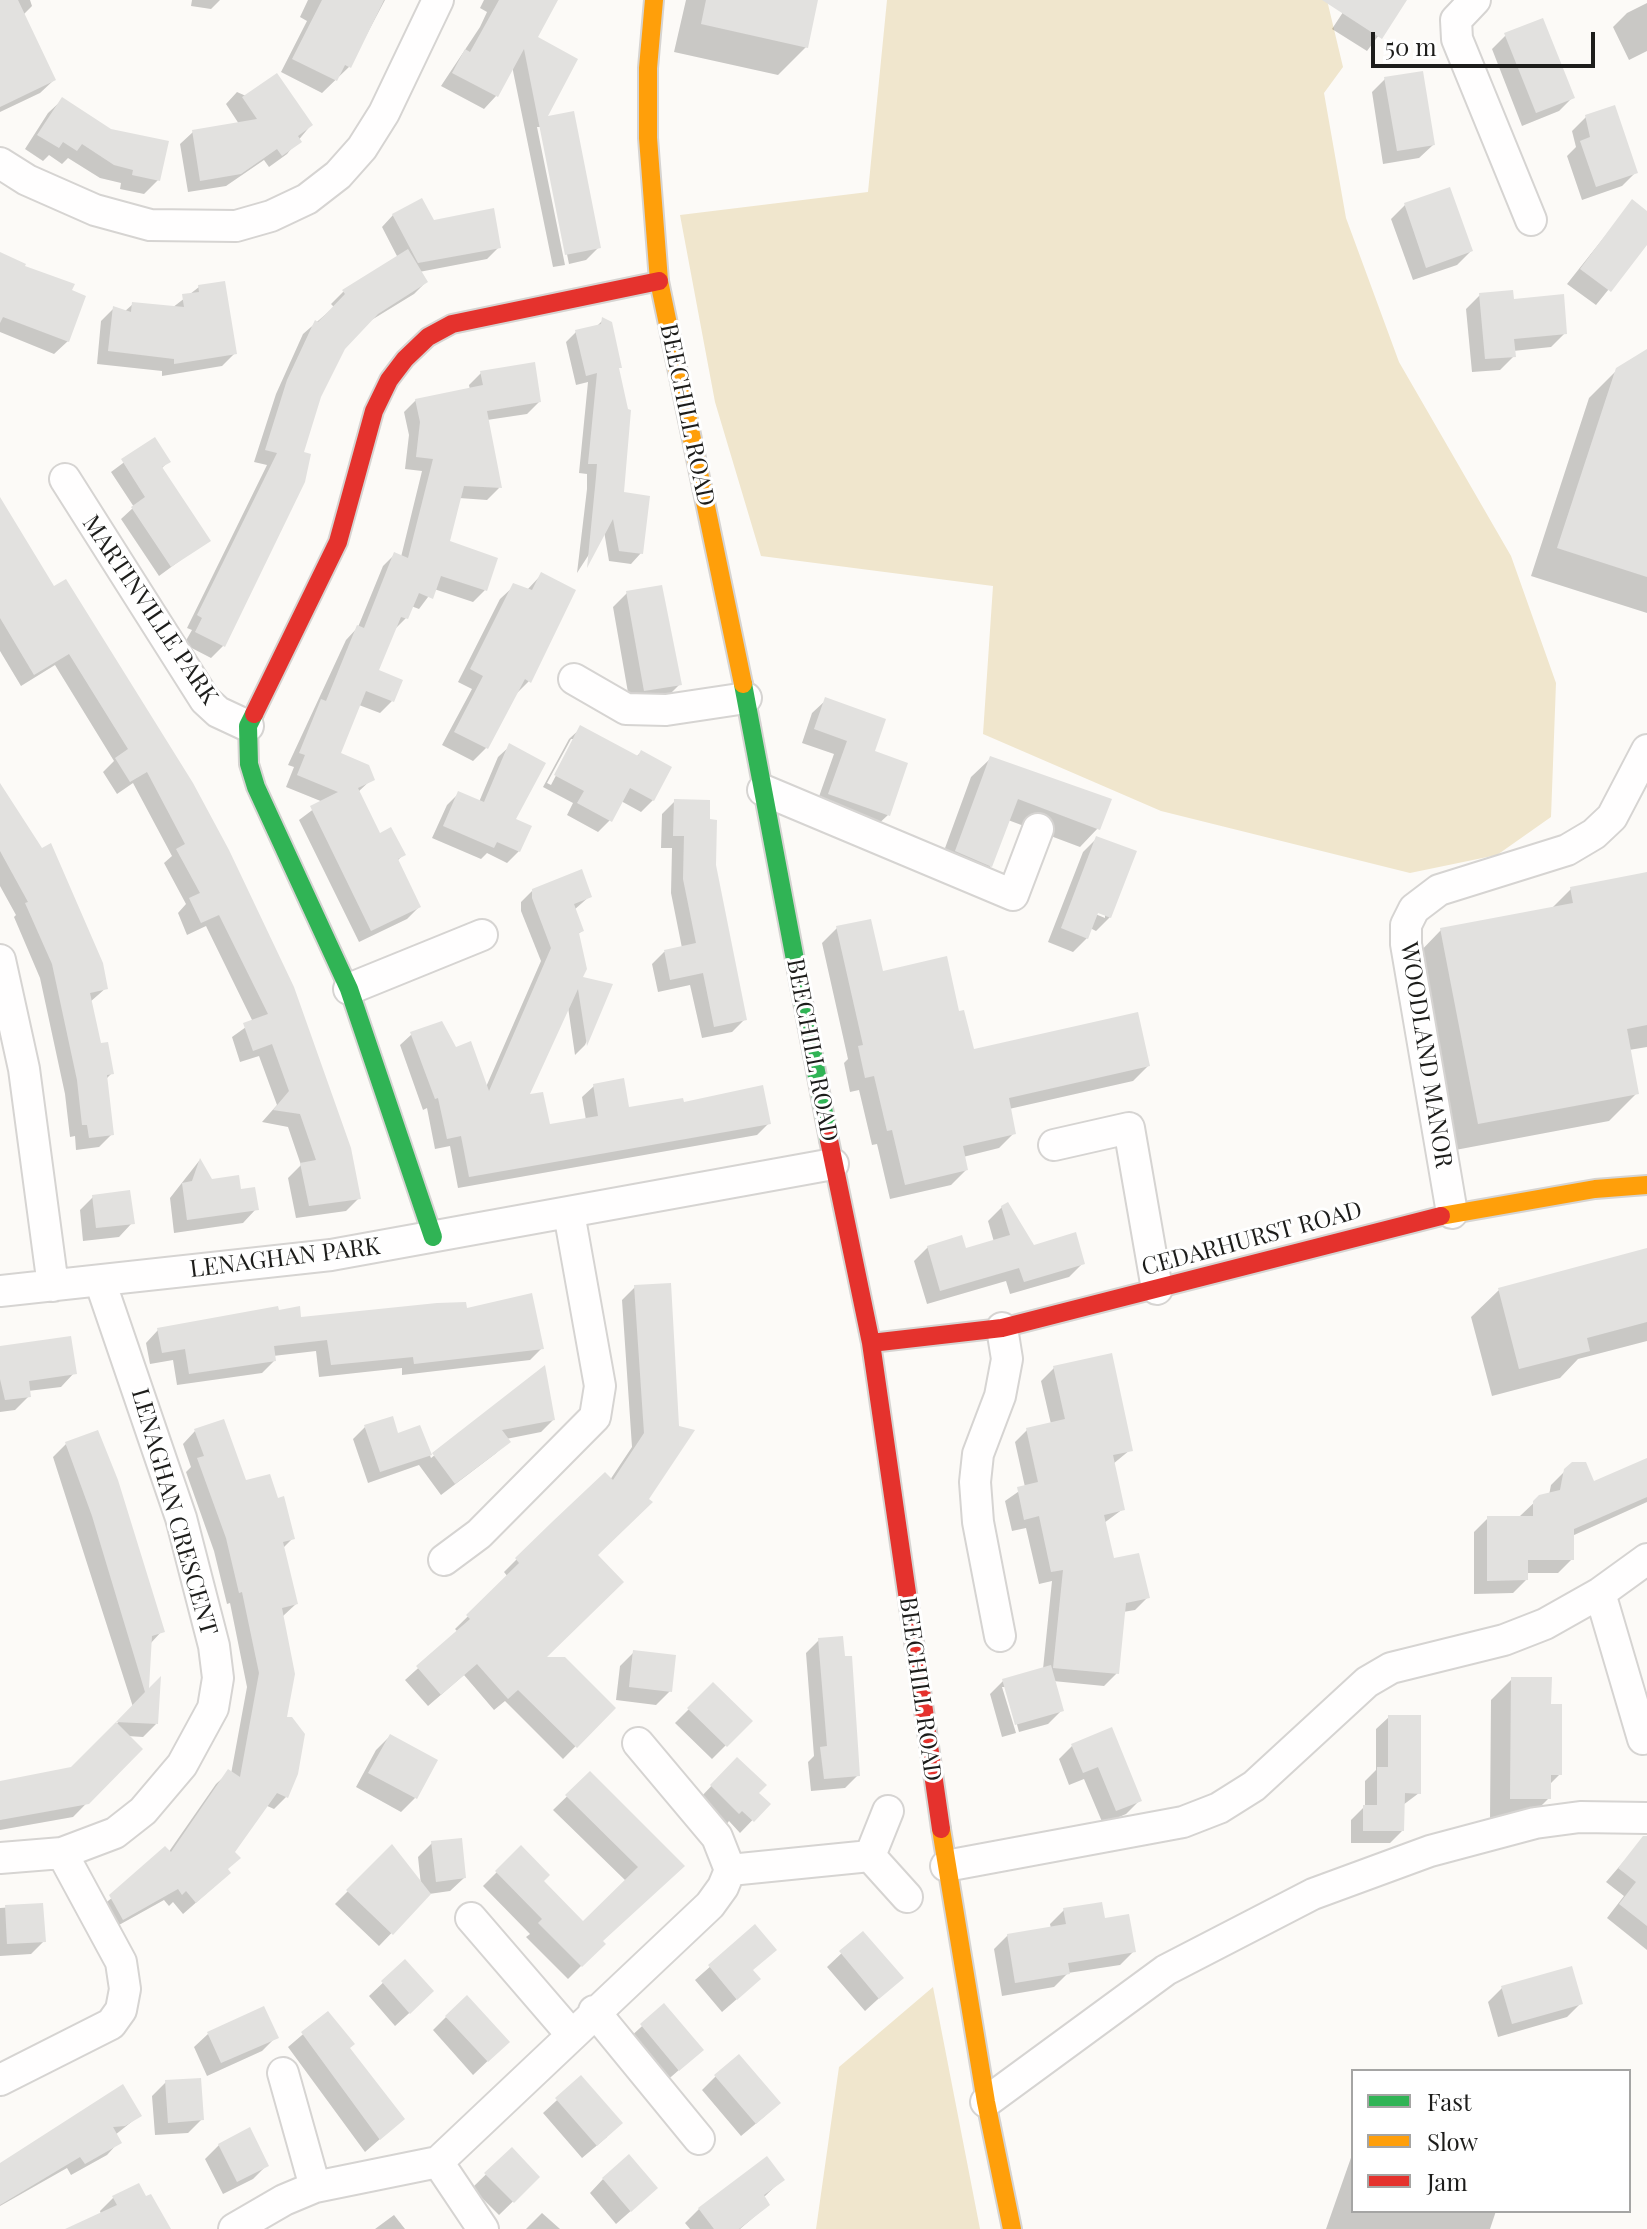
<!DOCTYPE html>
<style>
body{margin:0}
#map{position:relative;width:1647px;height:2229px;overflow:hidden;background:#fcfaf7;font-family:"Playfair Display",serif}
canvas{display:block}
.legend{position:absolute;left:1351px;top:2069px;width:280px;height:144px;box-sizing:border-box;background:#fff;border:2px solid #a5a5a4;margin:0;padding:10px 14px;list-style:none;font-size:24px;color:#1d1d1b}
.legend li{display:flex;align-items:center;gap:16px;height:40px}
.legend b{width:40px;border:2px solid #a5a5a4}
.scale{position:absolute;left:1371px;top:32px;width:224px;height:36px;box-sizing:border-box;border:4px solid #1d1d1b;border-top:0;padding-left:10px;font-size:24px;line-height:28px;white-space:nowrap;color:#1d1d1b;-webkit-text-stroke:6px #fff;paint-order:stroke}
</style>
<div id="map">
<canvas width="1647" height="2229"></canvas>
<ul class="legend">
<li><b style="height:10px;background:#30b455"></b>Fast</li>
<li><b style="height:10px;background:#ff9f0a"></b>Slow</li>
<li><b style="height:10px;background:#e5322d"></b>Jam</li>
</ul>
<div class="scale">50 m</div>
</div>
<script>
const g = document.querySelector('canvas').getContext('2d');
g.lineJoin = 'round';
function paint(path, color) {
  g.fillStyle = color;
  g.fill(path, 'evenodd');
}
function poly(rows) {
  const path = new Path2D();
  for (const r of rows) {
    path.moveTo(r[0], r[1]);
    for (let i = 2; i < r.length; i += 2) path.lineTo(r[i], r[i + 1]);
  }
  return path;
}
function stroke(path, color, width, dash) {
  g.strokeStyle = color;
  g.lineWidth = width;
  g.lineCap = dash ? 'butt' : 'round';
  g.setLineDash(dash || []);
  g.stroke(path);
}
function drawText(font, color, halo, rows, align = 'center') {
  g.font = font + ' "Playfair Display",serif';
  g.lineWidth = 6;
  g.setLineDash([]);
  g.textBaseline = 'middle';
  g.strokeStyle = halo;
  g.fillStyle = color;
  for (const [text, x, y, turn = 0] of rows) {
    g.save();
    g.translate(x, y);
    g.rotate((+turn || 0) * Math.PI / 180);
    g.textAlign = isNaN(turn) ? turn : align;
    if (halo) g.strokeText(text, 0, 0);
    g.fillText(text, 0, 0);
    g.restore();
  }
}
const green = poly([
 [887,0,1327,0,1343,67,1324,93,1346,218,1399,362,1511,556,1556,683,1551,817,1497,855,1410,873,1161,811,983,734,993,586,761,556,715,402,680,215,868,192],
 [933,1987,980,2229,816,2229,839,2067]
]);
const shadow = poly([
 [0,0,30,0,32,6,23,15,54,80,40,93,0,112],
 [192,0,220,0,211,9,191,6],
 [308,0,385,0,350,66,322,93,281,72,307,21,300,17],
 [484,0,557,0,535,38,544,119,599,247,586,260,569,264,541,127,537,127,565,265,553,267,512,66,496,96,484,109,441,86,480,27,487,12,480,8],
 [686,0,816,0,806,47,778,75,674,52],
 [1351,0,1405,0,1367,51,1332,29],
 [1647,3,1647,51,1629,60,1613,27,1627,13],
 [1506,35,1573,97,1559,111,1522,126,1492,49],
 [1385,79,1433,145,1419,158,1383,164,1372,92],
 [237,92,311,125,287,154,269,167,264,160,226,186,188,192,180,144,193,132,239,124,226,104],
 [62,100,158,180,144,194,120,189,121,183,100,178,68,158,62,164,49,155,43,161,25,149,48,113],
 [1586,117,1635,173,1622,186,1582,200,1567,156,1576,147,1572,131],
 [1449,189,1471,251,1457,265,1413,280,1391,219,1405,205],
 [1632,202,1647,213,1647,242,1596,305,1567,284],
 [393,215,499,247,487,259,419,272,426,282,414,294,365,324,343,348,319,396,223,646,211,658,184,644,192,630,187,628,267,465,254,462,276,394,303,334,334,307,331,304,343,292,398,258,382,227],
 [0,259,68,341,54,354,0,332],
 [199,287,235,353,222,366,162,376,162,371,97,364,101,321,114,308,124,312,133,304,172,308],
 [1480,295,1512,301,1565,333,1551,347,1513,351,1514,356,1500,370,1472,372,1466,309],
 [603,320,620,367,617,370,621,494,641,553,631,564,609,561,604,531,577,573,587,489,587,474,579,473,588,382,576,385,566,342,576,332,595,328],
 [1647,352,1647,613,1531,576,1589,398,1617,370],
 [481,373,539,402,527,414,487,420,499,488,487,500,459,498,448,542,485,590,473,602,434,589,419,609,411,606,406,618,394,630,376,671,401,681,392,701,380,713,359,705,339,754,372,779,358,792,379,835,404,854,397,861,419,907,407,919,359,942,299,820,323,802,286,787,294,767,288,765,346,640,358,627,383,566,395,554,401,557,422,471,405,469,409,435,404,412,416,400,470,390,469,385],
 [154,440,169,461,161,469,208,540,159,576,121,519,134,507,111,472],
 [0,502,54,589,66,582,359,1198,346,1211,296,1218,288,1178,301,1165,288,1127,262,1122,277,1105,259,1056,240,1062,232,1037,253,1022,206,926,187,935,178,913,186,904,164,863,172,856,133,783,117,794,103,772,114,761,55,665,21,686,0,651],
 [542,574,529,681,516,694,486,748,473,761,442,745,472,689,458,682,500,599,514,586,527,590],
 [627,593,679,685,666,698,630,704,613,607],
 [826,700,872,753,888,815,874,828,815,808,834,754,802,743,812,713],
 [581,728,636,757,641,752,653,800,641,812,621,801,610,820,598,832,567,815,573,803,543,787,569,739],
 [571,739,575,739,551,785,547,783],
 [510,746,513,820,519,851,507,863,487,853,481,859,432,838,447,805,459,793,479,802,498,757],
 [990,759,1098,828,1080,847,1008,820,991,866,972,884,937,870,971,777],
 [0,787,106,988,90,1002,100,1045,112,1073,105,1080,112,1134,99,1147,76,1150,75,1136,70,1137,65,1094,40,978,14,917,16,915,0,886],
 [675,801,714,865,745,1019,732,1032,702,1038,690,985,658,992,652,964,664,952,682,948,671,893,672,848,661,848,662,814],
 [1097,838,1110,917,1096,931,1090,928,1087,938,1073,952,1048,942,1083,852],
 [1088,911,1105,914,1105,918],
 [1647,874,1647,1047,1629,1050,1637,1093,1609,1121,1450,1151,1414,958,1441,930,1550,910,1571,889],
 [533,890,590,896,574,910,582,931,577,935,580,978,611,986,585,1045,575,1055,568,1007,527,1097,548,1127,586,1120,582,1097,594,1086,627,1110,682,1104,769,1123,757,1135,458,1188,450,1146,435,1149,427,1108,423,1110,400,1045,412,1034,455,1049,486,1087,541,961,521,911,521,902],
 [837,928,881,973,958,1013,973,1052,1148,1066,1133,1081,1009,1109,1014,1133,999,1148,963,1157,966,1170,951,1185,890,1199,877,1144,872,1145,859,1090,850,1092,844,1063,848,1059,822,943],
 [199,1161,211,1181,239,1192,256,1209,243,1223,174,1233,170,1198],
 [93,1197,132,1223,119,1237,83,1241,80,1210],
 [1002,1207,1033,1247,1083,1263,1069,1277,1010,1294,1006,1281,927,1304,914,1261,928,1247,964,1251,994,1242,988,1221],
 [1647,1250,1647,1341,1578,1359,1560,1378,1492,1396,1471,1317,1499,1290],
 [635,1287,677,1428,595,1555,543,1659,613,1708,563,1759,505,1701,494,1710,464,1675,428,1706,405,1680,458,1632,455,1629,508,1577,504,1572,553,1523,610,1480,632,1447,622,1300],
 [465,1310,542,1348,530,1360,402,1375,402,1368,319,1377,316,1351,273,1356,274,1361,262,1373,177,1385,173,1360,150,1364,146,1343,158,1330,277,1312,300,1319],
 [0,1348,74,1373,61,1387,28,1391,29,1396,15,1410,0,1412],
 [1054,1368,1130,1450,1113,1464,1123,1509,1104,1523,1113,1561,1148,1597,1135,1610,1123,1612,1117,1673,1104,1686,1053,1681,1062,1710,1048,1724,1019,1732,1007,1687,1002,1687,1016,1733,1002,1737,990,1694,1003,1681,1043,1669,1052,1581,1039,1584,1026,1528,1012,1531,1005,1501,1025,1487,1015,1442,1027,1430,1051,1424,1041,1381],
 [544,1369,553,1420,541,1432,506,1439,508,1442,495,1454,441,1495,419,1465,368,1483,353,1439,365,1427,397,1436,419,1428,431,1458],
 [195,1431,293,1538,282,1549,296,1604,283,1616,286,1797,274,1809,265,1805,232,1852,216,1885,183,1914,173,1902,169,1906,164,1900,110,1930,98,1909,168,1853,216,1784,229,1772,231,1774,247,1687,230,1603,227,1604,214,1551,186,1472,191,1467,183,1444],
 [66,1444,162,1631,150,1644,147,1693,156,1724,143,1737,127,1736,140,1749,73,1817,0,1830,0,1783,72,1769,133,1707,53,1457],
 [1647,1468,1647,1502,1572,1536,1572,1559,1558,1573,1526,1573,1526,1580,1513,1593,1474,1594,1474,1532,1488,1518,1520,1516,1540,1497,1549,1495,1551,1485,1565,1471,1593,1484],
 [819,1640,858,1775,845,1788,811,1791,808,1762,814,1756,806,1653],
 [634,1652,670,1691,656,1705,616,1700,620,1666],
 [1512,1679,1549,1706,1560,1774,1549,1785,1549,1798,1528,1819,1490,1819,1491,1700],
 [713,1685,750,1721,712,1759,675,1723],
 [1389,1717,1419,1793,1403,1805,1402,1831,1390,1843,1351,1843,1351,1820,1365,1806,1365,1781,1376,1770,1376,1729],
 [390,1736,435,1761,415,1798,401,1812,356,1787,376,1750],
 [1072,1746,1140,1800,1126,1814,1103,1824,1084,1779,1069,1785,1059,1759],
 [737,1759,756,1793,768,1804,740,1833,729,1821,726,1825,699,1799],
 [590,1774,682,1866,601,1942,603,1944,568,1979,526,1937,530,1934,483,1886,521,1848,541,1881,583,1924,626,1881,553,1810],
 [432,1843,464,1878,450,1891,429,1894,379,1946,335,1904,392,1847,421,1885,418,1857],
 [1637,1846,1647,1854,1647,1950,1607,1918,1624,1896,1606,1882],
 [42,1905,44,1941,31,1954,0,1956,0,1908],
 [1064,1910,1103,1920,1134,1951,1120,1965,1068,1973,1054,1987,1002,1996,994,1949,1008,1935,1051,1929,1050,1924],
 [755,1927,751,1971,745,1992,722,2012,695,1980],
 [863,1933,901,1978,865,2011,827,1967],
 [405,1962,418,2005,395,2026,369,1996],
 [1502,1988,1581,2003,1567,2017,1498,2037,1488,2002],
 [664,2006,687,2063,664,2083,628,2039],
 [328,2013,348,2049,403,2119,365,2152,288,2047],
 [446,2017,494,2055,473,2075,433,2030],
 [208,2034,276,2037,262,2051,207,2076,194,2047],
 [716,2076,765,2116,741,2136,702,2090],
 [581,2078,607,2137,582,2158,543,2113],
 [166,2082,202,2119,188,2133,155,2135,152,2096],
 [123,2087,139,2116,115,2135,119,2142,107,2155,71,2175,67,2168,0,2206,0,2164],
 [219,2145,267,2165,253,2179,223,2194,205,2159],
 [511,2150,538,2177,499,2215,472,2188],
 [1353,2152,1353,2211,1496,2211,1490,2229,1326,2229],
 [603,2179,642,2201,616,2224,590,2193],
 [782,2180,763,2198,768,2205,740,2229,690,2229,685,2223,699,2209],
 [114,2197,159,2229,69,2229,101,2214,100,2211],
 [542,2213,560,2229,526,2229],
 [394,2215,405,2229,375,2229]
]);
const building = poly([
 [0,0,18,0,56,80,0,107],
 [322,0,384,0,351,68,345,65,337,81,292,59],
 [499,0,558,0,538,37,578,59,548,116,574,111,601,248,565,255,524,49,498,97,452,73,465,49,470,52],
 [706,0,818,0,808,48,701,24],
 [1322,0,1407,0,1382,39],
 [1543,18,1575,98,1536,113,1504,33],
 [1423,71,1435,145,1397,151,1384,77],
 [277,73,313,125,298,136,302,142,282,156,277,149,241,174,200,181,192,130,257,119,242,97],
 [62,97,111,129,169,141,160,181,132,175,133,170,114,165,82,144,77,151,63,142,59,148,37,135],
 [1615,105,1638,173,1596,187,1580,141,1590,137,1585,115],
 [1450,187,1473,251,1426,268,1404,203],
 [422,198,434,220,494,208,501,248,418,263,392,214],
 [1632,199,1647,211,1647,245,1611,292,1580,269],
 [408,249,428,282,378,314,345,349,321,397,304,452,311,454,305,482,225,647,195,632,202,618,197,615,277,453,265,450,287,380,315,320,318,322,345,294,342,290],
 [0,252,26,264,25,266,75,284,72,290,86,296,69,342,3,317,0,323],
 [225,281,237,354,174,364,174,359,108,351,113,306,131,312,132,302,184,307,182,294,199,292,198,285],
 [1513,290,1514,299,1564,294,1567,334,1514,339,1516,357,1485,359,1479,293],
 [602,317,612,322,622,368,619,368,628,409,631,410,624,492,650,496,643,554,619,551,613,519,587,568,596,477,597,464,588,464,597,373,586,376,575,330,601,324],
 [1647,349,1647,577,1557,548,1616,368],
 [535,362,541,402,487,411,502,488,464,486,450,541,498,558,487,591,441,576,433,599,419,593,408,619,401,617,379,670,403,680,394,702,366,691,341,753,369,765,375,780,358,788,380,833,391,827,406,855,398,859,421,907,371,931,310,806,338,792,297,775,305,755,299,753,321,699,326,701,357,625,364,628,394,552,408,558,433,459,416,457,420,422,415,399,483,385,480,371],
 [155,437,171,462,162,467,211,541,171,567,131,507,145,497,121,459],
 [0,497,54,586,66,579,193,783,229,850,294,987,351,1148,361,1199,309,1206,300,1163,316,1160,300,1114,273,1110,289,1091,272,1044,253,1051,243,1023,268,1014,219,915,201,923,189,898,200,893,176,849,185,844,147,772,130,782,115,758,128,749,69,654,34,675,0,618],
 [541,572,576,590,531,683,525,679,488,749,454,732,483,676,470,669,513,583,532,590],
 [662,585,682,685,644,691,626,591],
 [825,697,886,719,875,751,908,763,890,816,828,794,847,741,814,729],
 [580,725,638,756,641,750,672,767,654,801,630,788,612,822,577,803,584,791,554,775],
 [509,743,546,763,516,819,532,826,520,852,497,842,494,848,443,826,458,791,484,802],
 [990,756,1112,799,1100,830,1018,799,992,867,955,851],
 [0,783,42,848,51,843,103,963,108,989,90,993,101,1043,108,1042,114,1074,107,1075,114,1135,89,1138,87,1125,82,1125,77,1080,52,964,25,903,28,902,0,851],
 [674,799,710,800,710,819,717,820,716,865,747,1020,714,1027,703,973,670,980,664,950,696,943,683,879,684,836,673,836],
 [1096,836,1137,851,1111,918,1098,913,1088,939,1061,928],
 [582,869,592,897,574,904,584,931,579,933,587,969,583,977,613,984,587,1046,578,989,530,1094,543,1092,550,1124,598,1116,593,1084,624,1078,629,1107,683,1098,684,1102,763,1085,771,1124,469,1177,461,1136,447,1139,438,1098,435,1099,410,1032,442,1021,456,1047,471,1041,489,1091,551,948,532,898,532,889],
 [1647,872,1647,1025,1627,1029,1639,1094,1478,1124,1440,928,1573,903,1570,887],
 [871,919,883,971,947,956,959,1011,964,1010,974,1049,1138,1012,1150,1066,1009,1098,1016,1134,963,1146,968,1170,905,1185,892,1130,887,1131,874,1076,865,1078,858,1046,863,1045,836,926],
 [200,1158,212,1179,239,1175,241,1189,255,1187,259,1210,187,1220,182,1183,192,1181],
 [130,1190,135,1224,96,1228,92,1195],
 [1008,1202,1034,1245,1076,1232,1085,1264,1024,1282,1019,1268,940,1291,927,1246,962,1235,966,1248,1010,1235,1001,1206],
 [1647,1248,1647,1322,1587,1338,1590,1351,1519,1369,1498,1288],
 [671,1283,679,1426,695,1430,649,1499,653,1502,598,1555,624,1582,547,1657,565,1657,616,1708,577,1748,518,1690,508,1699,477,1664,441,1695,416,1666,470,1619,466,1615,519,1563,515,1558,552,1522,605,1472,613,1480,644,1433,634,1285],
 [532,1293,544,1349,414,1364,413,1357,331,1365,327,1340,274,1346,276,1361,189,1374,185,1349,162,1353,157,1328,278,1306,279,1310,300,1306,301,1317,437,1303,466,1302,467,1308],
 [71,1336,77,1374,29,1381,31,1397,5,1400,0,1379,0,1346],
 [1112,1353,1133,1451,1113,1455,1125,1510,1104,1515,1114,1558,1139,1553,1150,1598,1126,1603,1119,1674,1053,1668,1063,1570,1051,1572,1039,1516,1024,1520,1017,1487,1038,1482,1026,1428,1065,1419,1053,1366],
 [545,1365,555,1420,502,1430,511,1442,455,1484,432,1453],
 [393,1416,398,1433,420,1425,432,1455,380,1472,364,1425],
 [224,1419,246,1480,270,1474,278,1498,284,1496,295,1539,283,1542,298,1604,282,1608,295,1674,287,1717,292,1717,305,1734,298,1774,288,1798,277,1793,235,1852,241,1858,228,1869,231,1873,196,1903,186,1891,182,1895,178,1889,123,1920,109,1895,165,1846,171,1852,228,1769,240,1777,259,1673,242,1592,239,1593,226,1538,197,1458,204,1456,194,1429],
 [98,1430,118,1480,165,1632,152,1636,149,1688,161,1676,158,1724,116,1722,145,1692,92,1516,65,1442],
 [1647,1458,1647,1497,1574,1529,1574,1560,1528,1560,1528,1580,1487,1581,1487,1516,1533,1516,1533,1501,1539,1495,1560,1490,1564,1469,1572,1462,1586,1462,1594,1481],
 [843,1636,845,1656,852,1656,860,1776,824,1779,820,1747,827,1746,818,1638],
 [633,1650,676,1655,672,1692,629,1687],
 [1051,1665,1064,1711,1015,1725,1002,1679],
 [1511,1677,1552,1677,1551,1704,1562,1704,1562,1775,1551,1775,1551,1799,1510,1799],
 [713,1682,753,1721,727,1747,687,1708],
 [1388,1715,1421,1715,1421,1794,1405,1793,1404,1831,1363,1831,1363,1805,1377,1805,1377,1767,1388,1767],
 [116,1722,143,1749,89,1804,0,1820,0,1781,71,1767],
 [1112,1727,1142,1801,1116,1811,1098,1767,1083,1773,1071,1744],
 [390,1734,438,1760,417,1799,368,1773],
 [737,1757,767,1785,759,1793,771,1804,754,1822,742,1811,739,1814,710,1785],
 [590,1771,685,1866,603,1941,606,1944,582,1967,538,1923,542,1919,495,1871,521,1845,550,1875,544,1881,583,1921,638,1867,565,1795],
 [1643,1836,1647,1836,1647,1926,1619,1904,1636,1882,1618,1868],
 [462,1838,466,1878,436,1882,431,1841],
 [392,1844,431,1894,393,1935,346,1890],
 [1102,1902,1105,1918,1129,1914,1136,1952,1068,1963,1070,1974,1015,1983,1007,1934,1066,1924,1063,1908],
 [43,1903,46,1942,7,1944,5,1905],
 [755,1924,777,1950,753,1970,761,1979,737,2000,708,1965],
 [863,1931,904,1978,879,1999,839,1951],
 [405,1959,434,1991,410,2014,381,1981],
 [1572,1966,1583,2004,1512,2024,1501,1986],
 [467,1995,510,2042,488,2062,445,2016],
 [664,2003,704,2050,679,2071,640,2024],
 [264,2006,279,2038,221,2063,207,2032],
 [328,2011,355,2044,350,2048,405,2119,380,2140,301,2032],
 [739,2054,781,2103,756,2124,714,2075],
 [581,2075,623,2123,597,2146,555,2098],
 [201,2078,204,2120,168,2123,165,2080],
 [123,2084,142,2116,125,2126,113,2127,122,2143,85,2164,80,2157,0,2205,0,2163],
 [250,2127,269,2166,237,2182,218,2144],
 [512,2147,540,2177,514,2203,484,2173],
 [629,2154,658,2188,631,2212,602,2178],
 [767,2156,785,2180,764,2195,770,2205,739,2229,714,2229,698,2208],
 [139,2183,146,2196,151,2194,171,2229,65,2229,117,2205,112,2196]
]);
const street = poly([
 [1475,0,1456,20,1457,39,1531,220],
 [0,163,27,180,95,210,150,225,236,226,271,216,307,199,338,175,362,148,384,113,438,0],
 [65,479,205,700,218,712,248,726],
 [574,679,626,709,666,710,746,698],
 [763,790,1013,895,1038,829],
 [0,960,24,1069,53,1286],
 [349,989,482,935],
 [1054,1145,1129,1128,1157,1289],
 [1452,1213,1406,944,1406,925,1414,909,1439,890,1567,850,1594,834,1612,817,1647,750],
 [0,1291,331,1255,833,1164],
 [444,1560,479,1534,595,1417,600,1386,569,1213],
 [1600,1593,1643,1739],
 [1000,1636,978,1522,975,1482,978,1454,1000,1396,1007,1359,1002,1328],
 [870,1856,888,1811],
 [0,1858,62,1853,115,1833,143,1811,182,1765,213,1708,218,1678,214,1646,181,1518,100,1281],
 [946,1866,1183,1822,1219,1808,1254,1786,1367,1682,1391,1668,1504,1640,1545,1624,1600,1593,1647,1559],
 [730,1870,870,1856,907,1897],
 [471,1918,571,2034],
 [594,2011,699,2139],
 [283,2073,315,2187],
 [0,2080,111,2024,121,2010,125,1989,121,1962,62,1853],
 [986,2102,1166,1970,1313,1894,1430,1851,1535,1823,1580,1817,1647,1818],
 [438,2162,710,1905,723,1887,730,1870,717,1837,638,1743],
 [438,2162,483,2229],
 [234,2229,284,2200,315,2187,438,2162]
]);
const fast = poly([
 [743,684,829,1140],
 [254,714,248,726,249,764,256,787,349,989,433,1237]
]);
const slow = poly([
 [654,0,648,68,648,138,659,281,743,684],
 [1441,1216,1595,1189,1647,1185],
 [941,1829,986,2102,1012,2229]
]);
const jam = poly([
 [254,714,338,542,374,411,389,380,405,359,428,337,452,324,659,281],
 [829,1140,871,1343,941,1829],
 [871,1343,1002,1328,1441,1216]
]);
const streetNames = [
 ["BEECHILL ROAD",687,415,78],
 ["MARTINVILLE PARK",150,610,56],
 ["BEECHILL ROAD",812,1050,79],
 ["WOODLAND MANOR",1426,1055,81],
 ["CEDARHURST ROAD",1252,1239,-15],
 ["LENAGHAN PARK",285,1258,-7],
 ["LENAGHAN CRESCENT",174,1512,74],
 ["BEECHILL ROAD",920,1689,82]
];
paint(green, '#f0e6cd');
paint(shadow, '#0003');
paint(building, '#e2e1df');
stroke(street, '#d6d4d2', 34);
stroke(fast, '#d6d4d2', 22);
stroke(slow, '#d6d4d2', 22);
stroke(jam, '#d6d4d2', 22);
stroke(street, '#fffefe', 30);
stroke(fast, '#30b455', 18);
stroke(slow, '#ff9f0a', 18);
stroke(jam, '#e5322d', 18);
drawText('24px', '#1d1d1b', '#fff', streetNames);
</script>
